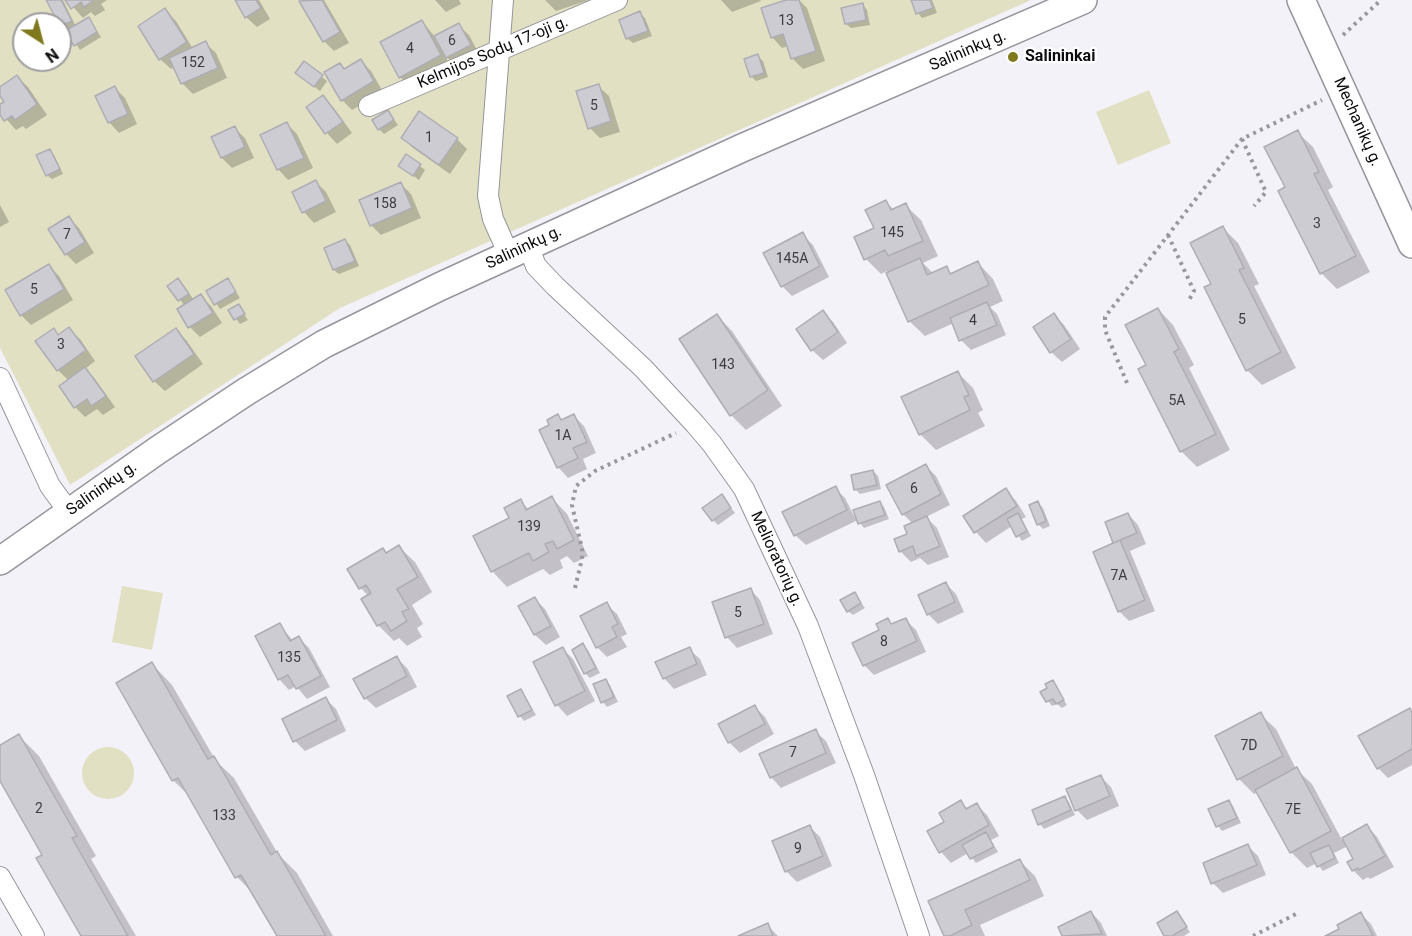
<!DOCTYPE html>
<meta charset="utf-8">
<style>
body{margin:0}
#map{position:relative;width:1412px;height:936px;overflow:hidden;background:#f4f2f9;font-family:Roboto,sans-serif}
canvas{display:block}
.north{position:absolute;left:12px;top:12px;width:60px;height:60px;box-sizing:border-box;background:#fff;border:2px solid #9e9d9f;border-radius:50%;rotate:144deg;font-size:16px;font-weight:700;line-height:24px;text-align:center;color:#0c0b0e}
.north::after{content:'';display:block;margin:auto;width:21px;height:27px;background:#7f781d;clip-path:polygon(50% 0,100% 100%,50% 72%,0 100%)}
</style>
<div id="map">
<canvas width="1412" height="936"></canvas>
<div class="north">N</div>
</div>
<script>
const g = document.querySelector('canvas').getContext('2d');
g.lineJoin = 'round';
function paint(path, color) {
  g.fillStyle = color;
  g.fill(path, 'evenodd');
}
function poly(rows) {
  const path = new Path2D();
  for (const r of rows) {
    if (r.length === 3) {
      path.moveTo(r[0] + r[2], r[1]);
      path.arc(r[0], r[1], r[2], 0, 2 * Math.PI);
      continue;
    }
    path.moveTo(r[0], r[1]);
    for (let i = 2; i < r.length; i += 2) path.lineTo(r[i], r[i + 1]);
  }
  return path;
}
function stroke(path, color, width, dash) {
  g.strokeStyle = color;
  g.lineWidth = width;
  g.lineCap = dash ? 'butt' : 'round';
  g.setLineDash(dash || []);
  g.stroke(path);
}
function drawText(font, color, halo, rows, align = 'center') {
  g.font = font + ' Roboto,sans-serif';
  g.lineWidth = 4.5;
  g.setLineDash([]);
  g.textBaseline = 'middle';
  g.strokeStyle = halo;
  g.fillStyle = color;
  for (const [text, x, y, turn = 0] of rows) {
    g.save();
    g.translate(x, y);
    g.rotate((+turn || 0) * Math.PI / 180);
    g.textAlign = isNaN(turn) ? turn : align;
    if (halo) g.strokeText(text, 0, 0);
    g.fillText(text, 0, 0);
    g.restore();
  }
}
const green = poly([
 [0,0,1031,0,340,308,70,485,0,348],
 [24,24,60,24,60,60,24,60],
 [1149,90,1171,143,1118,165,1096,112],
 [122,586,163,593,152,650,112,642],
 [108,773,26]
]);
const shadow = poly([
 [47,0,63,0,76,27,89,19,101,37,80,50,67,30,65,31,60,26],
 [67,0,107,0,101,4,105,10,95,16,91,12,83,18],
 [236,0,259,0,270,19,257,27,246,17],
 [304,0,324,0,349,43,334,51,324,41,302,1],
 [435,0,459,0,461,4,446,12],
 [545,0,589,0,556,11],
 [721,0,760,0,761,1,732,12],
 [790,0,799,0,807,8,825,61,803,69,793,59,788,46,782,48,772,37],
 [913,0,932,0,937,13,922,18,918,13],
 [863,5,867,10,870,25,851,28,846,24],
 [165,10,176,21,193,49,205,43,216,53,227,78,193,94,183,84,175,66,171,69,160,59],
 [640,13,645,18,652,36,633,43,628,39,621,21],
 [422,21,435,37,458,25,469,35,480,56,458,68,445,55,450,66,411,87,400,77],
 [758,56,763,61,768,77,756,81,751,76],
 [361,61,371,71,383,92,352,110,342,100,340,64,345,70],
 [304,63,327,81,320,91,302,77],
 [17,77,28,87,47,115,26,129,23,126,16,130,0,112,0,106,6,102,0,94,0,88],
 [598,86,609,96,620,132,600,138,590,128],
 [115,88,125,98,137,124,119,133,109,122],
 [323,97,333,107,352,133,337,144,327,133,308,108],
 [388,112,398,125,384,134,379,129],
 [287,124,297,134,313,168,288,180,278,169],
 [234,128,245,138,254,158,232,168,222,158,213,138],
 [1297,132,1313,147,1333,187,1328,190,1370,272,1337,289,1321,273,1287,188],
 [403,138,457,139,467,149,450,174,413,148],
 [49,151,54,155,63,174,52,179,47,175],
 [407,156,425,170,419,180,400,166],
 [316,182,326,192,336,212,314,223,304,212,294,193],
 [401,184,411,194,421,218,381,235,371,225],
 [886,202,894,210,905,205,921,220,938,256,923,263,934,274,946,268,952,274,978,263,993,279,1003,301,990,307,997,314,1006,335,971,350,961,340,954,323,925,336,909,321,887,271,881,274,866,259],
 [0,205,9,222,0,227],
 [69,218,79,228,94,253,76,264,66,254],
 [1223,228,1238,243,1259,284,1254,286,1296,368,1262,385,1247,370,1213,284],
 [802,234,813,245,829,277,792,296,782,286],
 [345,241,350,245,359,266,339,274,334,270,326,249],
 [49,266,59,276,73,300,31,325,21,315],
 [228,280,240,298,220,309,208,291],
 [183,285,194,300,201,296,211,306,222,323,200,337,190,327,185,306,169,286],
 [238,306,248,320,240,324,230,310],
 [1158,309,1173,325,1194,365,1189,368,1230,450,1197,467,1181,451,1148,366],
 [823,312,833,322,847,343,823,360,812,350],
 [716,315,732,331,782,406,746,430,731,415],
 [1054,315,1064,325,1080,349,1062,362,1051,352],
 [69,329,80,339,95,361,85,369,95,379,115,407,103,415,97,409,85,417,75,407,69,381,58,370,37,341,53,330,59,336],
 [176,330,186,340,203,364,165,391,154,381],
 [957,372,973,388,983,410,978,413,985,426,936,450,920,434],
 [573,415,584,426,596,453,583,459,587,469,568,478,558,467,551,426,558,416,562,420],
 [926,466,936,476,950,505,926,517,937,528,949,557,928,565,920,558,911,562,900,551,913,524,903,514],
 [873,471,878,476,881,489,860,494,855,489],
 [835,488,845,498,855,518,880,502,884,507,889,519,864,528,858,520,806,545,795,535],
 [1005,490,1016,501,1026,517,1022,519,1031,536,1022,541,1012,526,986,543,976,532,965,517],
 [722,496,735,513,718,525,713,520],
 [552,498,567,514,588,556,574,563,567,556,560,560,563,568,550,575,543,569,507,587,492,571,511,519,521,501,529,510],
 [1038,503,1043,508,1050,526,1043,529,1038,524],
 [1128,514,1138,525,1146,544,1130,551,1155,611,1129,621,1119,611,1115,544,1107,523],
 [399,547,415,562,432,592,412,605,423,624,417,628,422,637,407,646,399,638,394,641,378,625,363,600,369,597,361,588,349,569,383,550,387,554],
 [946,584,956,594,964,612,938,624,928,614],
 [750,589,760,600,773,634,737,648,727,637],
 [855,594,865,608,853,615,848,611],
 [535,599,545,609,560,637,546,645,535,635,520,607],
 [606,604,617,614,627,634,621,637,627,647,607,657,597,647],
 [888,620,893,625,906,620,916,630,926,652,874,675,864,665],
 [280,625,293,641,299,638,309,648,330,687,307,699,296,686,289,690,279,679],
 [583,645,588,650,600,673,590,678,585,673],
 [562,648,573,659,595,701,567,716,557,705],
 [689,649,700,659,707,675,674,689,664,678],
 [397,658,407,668,417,687,376,708,365,698],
 [152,664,172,685,216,761,234,778,278,854,297,873,333,936,278,936,255,895,237,877,190,797,173,780],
 [605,680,610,685,618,702,607,707,603,702],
 [1052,682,1067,705,1062,708,1057,704,1052,706,1042,693,1049,689],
 [520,691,525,696,536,715,524,721,520,716,509,696],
 [326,699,336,709,346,731,305,751,295,741],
 [755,707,765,717,774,734,740,753,729,742,720,725],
 [1409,710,1412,713,1412,765,1388,778,1378,768],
 [1260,714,1276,729,1296,769,1312,784,1342,840,1367,826,1377,837,1394,867,1370,879,1368,877,1363,880,1353,870,1355,859,1348,846,1334,853,1339,863,1323,871,1317,863,1307,868,1291,852,1258,792,1254,794,1239,779],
 [815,731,826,741,836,763,781,788,771,777],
 [19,736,39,756,96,856,91,859,136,936,82,936,44,855,0,778,0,747],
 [1100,776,1111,787,1119,806,1087,820,1077,810],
 [1065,798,1069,802,1075,815,1044,829,1040,824],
 [961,802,969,810,977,805,987,815,999,836,991,840,998,852,976,863,968,853,951,863,941,852,929,832,946,822],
 [1229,802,1233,806,1241,823,1222,831,1218,826,1210,810],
 [810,827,820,837,832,866,797,882,786,871],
 [1248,846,1258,856,1266,875,1223,893,1213,883],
 [1020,861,1035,876,1044,896,980,925,985,936,946,936,930,902],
 [1091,912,1101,923,1107,936,1063,936,1059,928],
 [1177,913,1190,932,1184,936,1166,936],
 [1361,914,1371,924,1377,936,1328,936,1341,930],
 [767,925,778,936,742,936]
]);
const building = poly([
 [46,0,61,0,72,21,60,26,46,0],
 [65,0,94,0,84,7,81,2,71,9,65,0],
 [235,0,256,0,261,8,245,18,235,0],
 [322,0,340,32,323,42,299,1,322,0],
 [786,0,799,0,816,51,791,59,783,34,771,38,761,8,786,0],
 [911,0,930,0,933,8,916,14,911,0],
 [863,3,866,20,845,24,841,8,863,3],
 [165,8,187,42,159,60,138,26,165,8],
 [640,11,648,31,626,39,619,20,640,11],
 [89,17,97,32,74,46,65,31,89,17],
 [422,20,441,55,399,78,380,42,422,20],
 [459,23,471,45,446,58,434,36,459,23],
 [206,41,218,68,181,84,169,58,206,41],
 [758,54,764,73,750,77,744,59,758,54],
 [361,59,374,81,341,101,324,72,340,63,344,69,361,59],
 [304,61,323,75,314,87,295,73,304,61],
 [17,75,37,104,15,120,12,116,4,121,0,115,0,104,4,102,0,96,0,87,17,75],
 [599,84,611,121,588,129,576,91,599,84],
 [115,86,128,114,108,123,95,96,115,86],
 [323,95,343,122,325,134,306,107,323,95],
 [388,110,394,120,378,130,372,120,388,110],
 [419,111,458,138,439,165,401,138,419,111],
 [287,122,304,158,277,170,260,135,287,122],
 [235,126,245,147,221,158,211,137,235,126],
 [1298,130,1319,172,1314,174,1356,256,1320,274,1278,191,1285,187,1264,147,1298,130],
 [50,149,60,169,46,176,36,155,50,149],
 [406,154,421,164,413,176,398,166,406,154],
 [316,180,326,201,302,213,292,192,316,180],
 [401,182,412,208,370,226,359,200,401,182],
 [886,200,891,210,906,203,923,241,888,256,885,250,864,260,854,237,874,228,865,210,886,200],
 [69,216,85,242,65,255,48,229,69,216],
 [1223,226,1244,268,1239,270,1281,352,1246,371,1204,287,1211,284,1190,243,1223,226],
 [803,232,820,266,781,287,763,253,803,232],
 [345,239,355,261,333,270,324,248,345,239],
 [920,258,927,275,947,266,950,274,978,261,989,285,908,322,886,273,920,258],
 [49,264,64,289,20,316,5,290,49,264],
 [178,278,189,294,178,301,167,286,178,278],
 [228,278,236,292,214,305,206,291,228,278],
 [201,294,213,313,188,328,177,309,201,294],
 [987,302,997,325,959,341,950,318,987,302],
 [239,304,245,314,234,320,228,310,239,304],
 [1158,308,1179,349,1174,352,1216,434,1180,452,1138,369,1146,365,1125,325,1158,308],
 [823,310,838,332,811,351,796,329,823,310],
 [1054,313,1071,339,1050,353,1033,327,1054,313],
 [717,314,768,390,730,416,679,339,717,314],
 [69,327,86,350,57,371,35,341,54,328,58,335,69,327],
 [176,328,194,354,153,382,135,356,176,328],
 [85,367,106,396,91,406,87,399,74,408,59,386,85,367],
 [958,371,969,395,964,397,970,410,919,435,901,397,958,371],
 [558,414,561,420,574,414,587,442,573,448,578,458,557,468,539,430,549,425,547,420,558,414],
 [926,464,941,494,902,515,886,485,926,464],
 [873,470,877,485,854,490,851,475,873,470],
 [836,486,847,510,794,536,782,512,836,486],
 [1006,488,1017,506,974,533,963,516,1006,488],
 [722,494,731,508,712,521,702,508,722,494],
 [552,496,574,540,557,549,553,541,545,544,549,552,533,561,529,553,491,572,473,536,509,518,504,508,521,499,526,510,552,496],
 [880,501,885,515,858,524,853,510,880,501],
 [1038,501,1046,521,1037,525,1029,505,1038,501],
 [1018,513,1027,531,1016,537,1007,519,1018,513],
 [1128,513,1137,533,1113,543,1105,522,1128,513],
 [927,516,940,546,916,556,913,546,899,552,894,539,907,534,904,526,927,516],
 [1120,540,1145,600,1118,612,1093,552,1120,540],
 [399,545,418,577,397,589,409,609,402,612,407,621,391,631,385,622,377,626,361,599,371,593,366,585,359,589,347,569,383,548,386,553,399,545],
 [946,582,955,602,927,615,918,595,946,582],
 [751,588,764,624,725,638,712,602,751,588],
 [855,592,861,603,847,612,840,600,855,592],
 [535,597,551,626,534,635,518,606,535,597],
 [607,602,618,624,612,627,617,637,596,648,580,616,607,602],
 [888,618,891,624,906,618,917,641,863,666,852,643,879,630,876,624,888,618],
 [280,623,290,641,299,636,321,676,296,689,288,675,278,680,255,636,280,623],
 [583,643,596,668,584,674,572,650,583,643],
 [563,647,585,691,555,706,533,662,563,647],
 [690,647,697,664,663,679,655,662,690,647],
 [397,656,407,676,364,699,353,679,397,656],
 [152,662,208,759,214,756,271,855,277,851,326,936,277,936,241,875,235,878,178,778,172,781,116,683,152,662],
 [606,679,614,697,601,703,593,684,606,679],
 [1053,680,1064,700,1056,704,1053,699,1046,702,1040,692,1047,688,1045,684,1053,680],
 [521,689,532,710,518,717,507,696,521,689],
 [326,697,337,720,293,742,282,719,326,697],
 [755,705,765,724,728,743,718,724,755,705],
 [1410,708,1412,713,1412,749,1377,769,1358,736,1410,708],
 [1261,712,1283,756,1237,780,1215,736,1261,712],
 [816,729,826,753,770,778,759,754,816,729],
 [19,734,77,836,72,838,128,936,81,936,36,858,42,855,0,781,0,745,19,734],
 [1297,767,1331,831,1290,853,1255,790,1297,767],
 [1101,775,1110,796,1075,811,1066,789,1101,775],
 [1065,796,1071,810,1038,825,1032,810,1065,796],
 [961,800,966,809,977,803,989,825,939,853,927,831,944,822,939,813,961,800],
 [1229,800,1237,818,1216,827,1208,809,1229,800],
 [1367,824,1385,856,1359,870,1358,868,1352,871,1347,862,1353,859,1342,838,1367,824],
 [810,825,823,856,785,872,772,841,810,825],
 [986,832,994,847,970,859,962,845,986,832],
 [1248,844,1257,865,1211,884,1203,863,1248,844],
 [1329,845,1335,858,1317,867,1310,853,1329,845],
 [1020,859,1030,880,965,910,972,925,950,936,944,936,928,901,1020,859],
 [1091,911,1102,934,1062,936,1058,927,1091,911],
 [1177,911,1187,927,1172,936,1164,936,1157,923,1177,911],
 [1361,912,1373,936,1325,936,1339,929,1337,925,1361,912],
 [768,923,773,936,738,936,768,923]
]);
const path = poly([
 [1343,35,1381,0],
 [1242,139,1266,192,1254,206],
 [1168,235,1194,291,1189,300],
 [1127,383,1105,330,1105,317,1242,139,1322,100],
 [575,588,582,559,582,549,572,505,576,486,595,471,676,433],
 [1253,936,1298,913]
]);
const minor = poly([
 [503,0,488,196,493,219,509,255],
 [369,106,617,0],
 [528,246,536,266,555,286,643,368,695,424,712,444,744,489,808,626,864,775,919,936],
 [0,378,50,486,69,512],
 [0,877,34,936]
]);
const secondary = poly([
 [1301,0,1412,244],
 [0,561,158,450,247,391,324,344,439,287,742,148,1083,0]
]);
const markers = [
 [1013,57,6,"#7f781d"]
];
const numberNames = [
 ["13",786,21],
 ["6",452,41],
 ["4",410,49],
 ["152",193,63],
 ["5",594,106],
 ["1",429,138],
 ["158",385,204],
 ["3",1317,224],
 ["145",892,233],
 ["7",67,235],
 ["145A",792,259],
 ["5",34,290],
 ["5",1242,320],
 ["4",973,321],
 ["3",61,345],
 ["143",723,365],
 ["5A",1177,401],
 ["1A",563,436],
 ["6",914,489],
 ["139",529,527],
 ["7A",1119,576],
 ["5",738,613],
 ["8",884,642],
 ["135",289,658],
 ["7D",1249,746],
 ["7",793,753],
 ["2",39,809],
 ["7E",1293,810],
 ["133",224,816],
 ["9",798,849]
];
const streetNames = [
 ["Salininkų g.",968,51,-23],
 ["Kelmijos Sodų 17-oji g.",493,53,-23],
 ["Mechanikų g.",1357,122,66],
 ["Salininkų g.",524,248,-25],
 ["Salininkų g.",102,489,-35],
 ["Melioratorių g.",776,559,65]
];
const poiNames = [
 ["Salininkai",1025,57]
];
paint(green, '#e2e0c2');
paint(shadow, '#0003');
paint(building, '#cdccd3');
stroke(building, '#afadb4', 1.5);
stroke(minor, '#96959b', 22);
stroke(secondary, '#96959b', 30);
stroke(path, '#9a989e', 4, [3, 4.5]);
stroke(minor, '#fff', 20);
stroke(secondary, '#fff', 27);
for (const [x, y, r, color] of markers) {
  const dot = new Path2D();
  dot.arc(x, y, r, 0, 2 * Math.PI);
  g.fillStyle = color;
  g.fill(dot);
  stroke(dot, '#fff', 2);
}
drawText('14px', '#3c3b3f', null, numberNames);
drawText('16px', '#0c0b0e', '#fff', streetNames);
drawText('bold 16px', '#0c0b0e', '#fff', poiNames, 'left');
</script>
